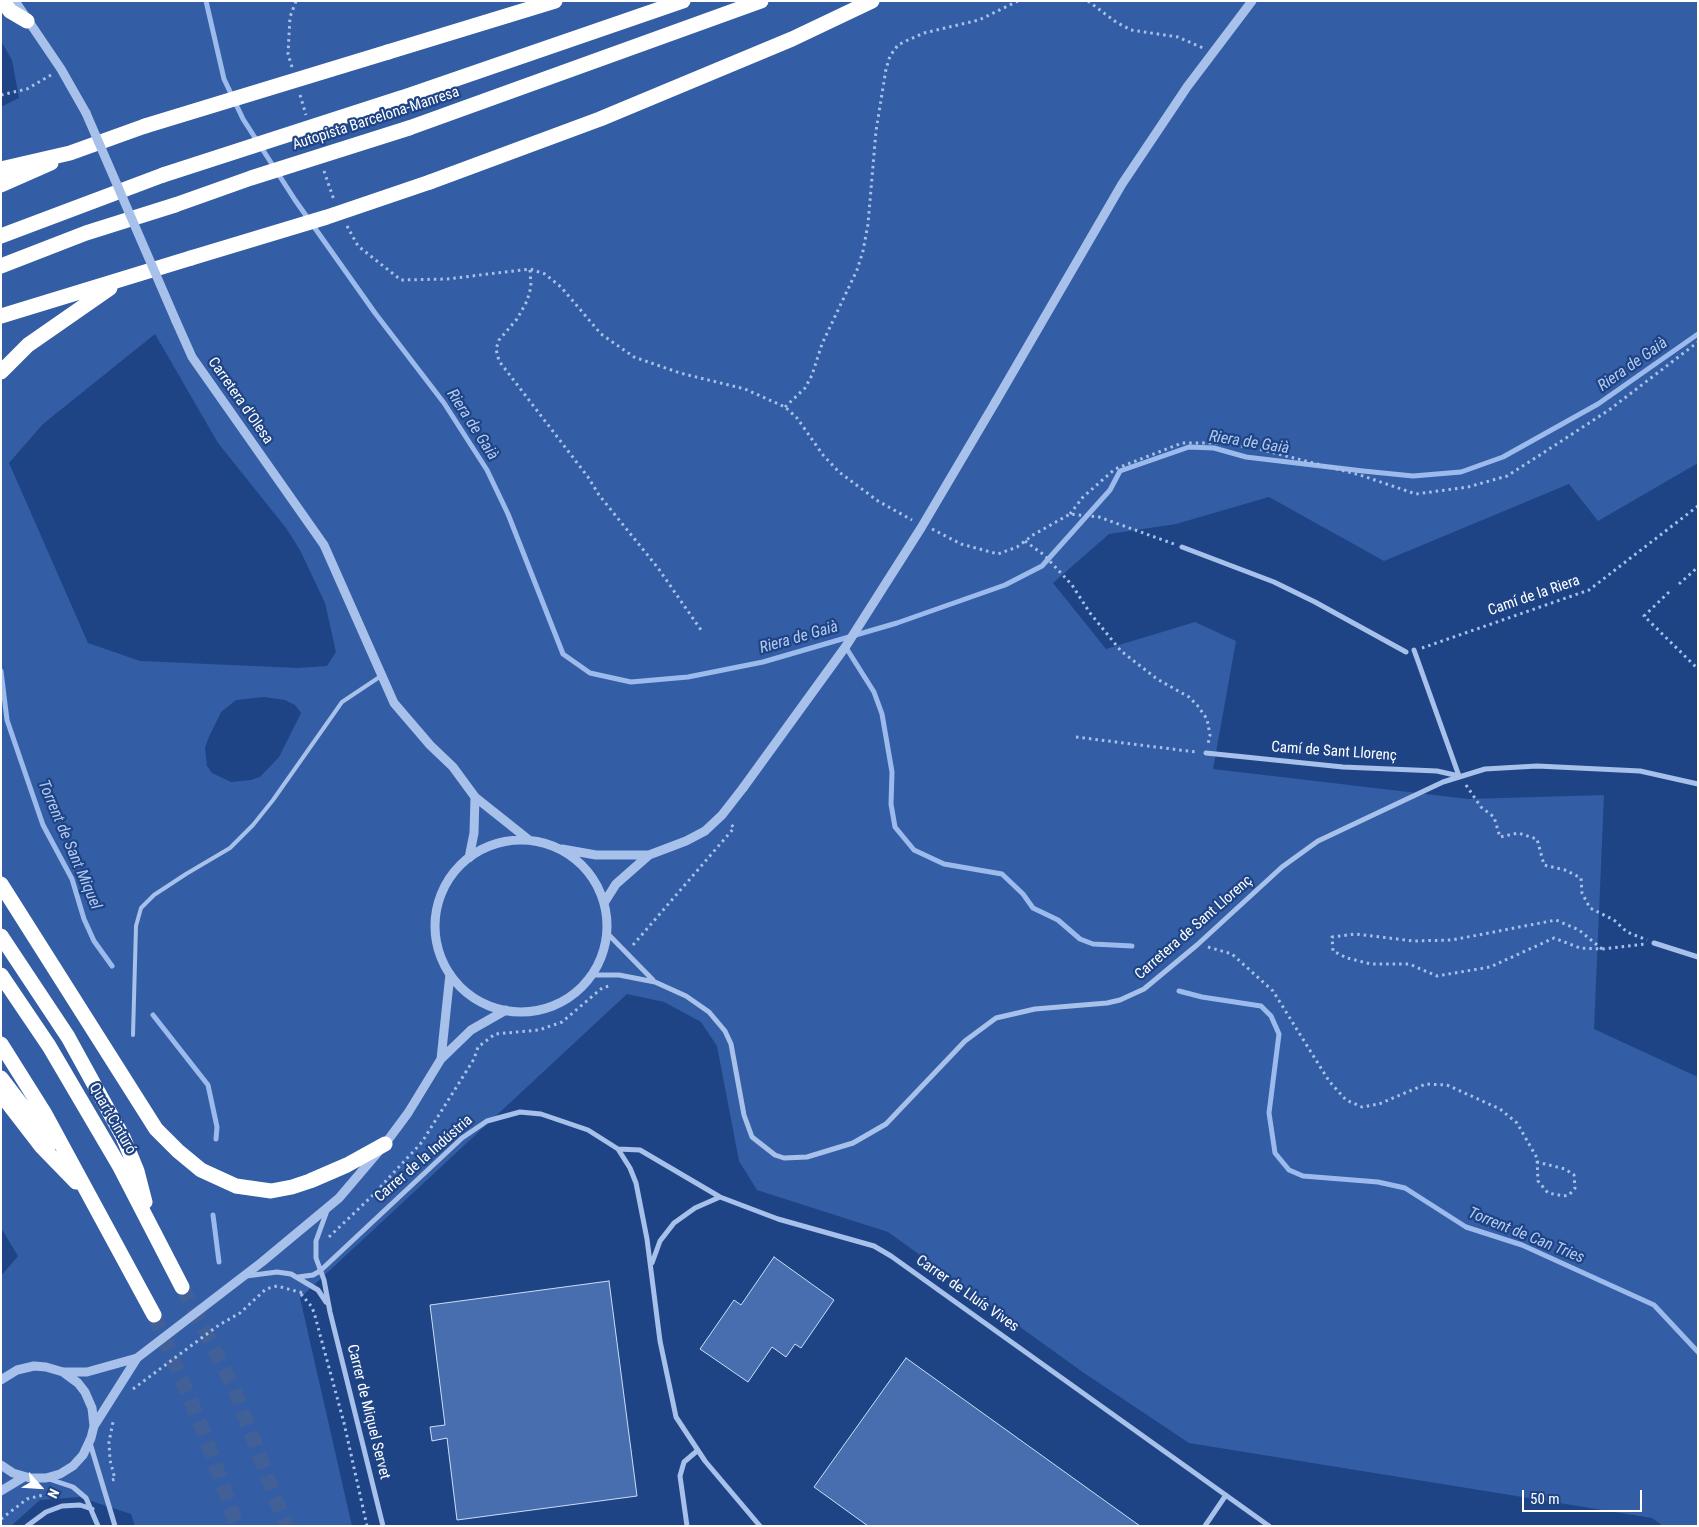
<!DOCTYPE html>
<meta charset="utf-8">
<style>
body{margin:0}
#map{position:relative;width:1699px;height:1527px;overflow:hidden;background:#1f4486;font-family:"Roboto Condensed",sans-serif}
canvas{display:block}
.frame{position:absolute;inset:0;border:2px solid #fff;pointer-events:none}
.north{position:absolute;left:15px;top:1462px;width:50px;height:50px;-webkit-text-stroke:4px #1f4486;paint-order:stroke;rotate:116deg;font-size:14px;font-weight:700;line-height:20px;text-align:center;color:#fff}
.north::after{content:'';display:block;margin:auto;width:18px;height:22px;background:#fff;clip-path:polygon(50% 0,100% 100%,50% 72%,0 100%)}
.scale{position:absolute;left:1522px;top:1490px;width:120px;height:22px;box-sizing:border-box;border:2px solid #fff;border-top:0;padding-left:6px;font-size:15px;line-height:18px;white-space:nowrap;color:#fff;-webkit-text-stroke:4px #1f4486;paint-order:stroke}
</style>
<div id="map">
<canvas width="1699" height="1527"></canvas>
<div class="frame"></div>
<div class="north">N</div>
<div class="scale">50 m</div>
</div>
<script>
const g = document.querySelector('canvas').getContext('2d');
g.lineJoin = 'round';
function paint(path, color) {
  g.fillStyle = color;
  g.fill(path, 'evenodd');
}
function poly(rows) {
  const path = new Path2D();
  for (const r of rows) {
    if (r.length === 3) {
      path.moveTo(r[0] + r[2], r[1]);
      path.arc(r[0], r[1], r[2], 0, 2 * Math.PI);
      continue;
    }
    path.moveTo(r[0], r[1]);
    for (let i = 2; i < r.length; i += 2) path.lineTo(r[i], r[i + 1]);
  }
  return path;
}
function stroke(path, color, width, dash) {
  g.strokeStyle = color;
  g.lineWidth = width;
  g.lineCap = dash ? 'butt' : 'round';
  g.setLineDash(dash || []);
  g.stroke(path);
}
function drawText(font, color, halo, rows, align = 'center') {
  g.font = font + ' "Roboto Condensed",sans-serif';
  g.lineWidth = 4.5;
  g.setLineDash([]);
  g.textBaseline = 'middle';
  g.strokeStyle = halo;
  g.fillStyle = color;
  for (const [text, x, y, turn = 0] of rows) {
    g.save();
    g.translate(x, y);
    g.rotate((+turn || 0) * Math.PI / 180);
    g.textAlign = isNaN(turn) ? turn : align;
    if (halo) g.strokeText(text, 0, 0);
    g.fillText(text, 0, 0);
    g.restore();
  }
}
const green = poly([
 [1,1,1698,1,1698,463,1598,521,1569,484,1384,561,1269,497,1176,524,1109,534,1053,583,1106,649,1195,622,1236,641,1213,769,1468,799,1604,795,1594,1029,1698,1077,1698,1526,1663,1526,1652,1518,1189,1443,1084,1373,888,1232,757,1190,739,1161,717,1046,701,1022,664,1002,627,994,300,1298,352,1526,135,1526,131,1514,79,1497,40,1500,11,1526,1,1526,1,1276,18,1256,1,1228,1,107,19,98,12,60,1,41],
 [155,334,218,443,286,528,300,550,325,603,336,652,327,666,298,668,140,661,88,643,9,463,43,424],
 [264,697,285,700,295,705,301,713,279,757,260,777,251,780,231,782,212,773,207,766,205,748,208,739,221,712,236,700]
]);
const stream = poly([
 [206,1,224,79,243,119,295,200,375,313,444,403,487,470,508,514,563,654,590,673,631,682,688,677,763,662,897,623,1005,585,1042,566,1110,490,1120,471,1189,447,1214,448,1246,457,1363,471,1413,476,1461,472,1503,457,1598,404,1698,334],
 [845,646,874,692,882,714,892,772,891,804,895,827,914,850,944,864,1002,874,1023,894,1033,908,1058,920,1080,939,1093,944,1132,946],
 [1,671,7,720,43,825,72,879,84,919,94,941,112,966],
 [1179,991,1202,997,1261,1006,1271,1016,1279,1034,1269,1113,1275,1153,1289,1170,1303,1176,1378,1182,1405,1188,1466,1227,1522,1245,1654,1305,1698,1352],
 [153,1015,208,1085,217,1127,216,1139],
 [213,1215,219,1262]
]);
const building = poly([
 [774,1257,834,1300,801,1348,795,1344,786,1357,772,1347,748,1382,700,1349,734,1300,741,1305,774,1257],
 [609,1281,637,1496,457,1520,447,1438,432,1441,430,1427,445,1425,430,1305,609,1281],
 [906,1358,1140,1526,868,1526,814,1487,906,1358]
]);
const motorwayTunnel = poly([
 [182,1287,233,1386,286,1526],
 [154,1315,203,1430,237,1526]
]);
const path = poly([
 [1088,1,1116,22,1131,30,1178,37,1203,48],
 [292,67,288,54,290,17,296,1],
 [1,95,27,89,51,75],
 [300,95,306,115],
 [324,171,334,200],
 [347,226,358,246,401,280,447,279,530,269,545,274,561,287,601,334,634,357,680,373,745,389,785,407,797,418,823,455,839,472,878,501,912,520],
 [530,270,531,287,527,301,517,319,499,340,496,349,499,361,588,477,599,495,658,568,701,630],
 [785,407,805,388,812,375,822,344,857,270,863,251,868,224,876,131,886,69,890,56,898,45,908,40,924,33,979,20,1018,1],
 [1070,514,1083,497,1115,469,1182,443,1220,443,1255,448,1360,475,1416,494,1468,487,1507,476,1543,453,1609,410,1698,342],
 [932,529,961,544,998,554,1017,547,1033,535,1070,514,1099,517,1174,544],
 [1025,541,1044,555,1072,585,1090,613,1121,651,1157,679,1189,697,1197,705,1207,719,1210,735,1208,744],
 [1679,584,1698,567],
 [1669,592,1644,616,1698,669],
 [1422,648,1589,590,1698,506],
 [1076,737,1196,752],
 [1466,785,1481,807,1494,817,1500,837,1518,833,1537,839,1544,865,1565,870,1581,878,1582,893,1590,908,1614,920,1627,932,1647,940],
 [633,945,734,828,730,823],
 [1208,947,1232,954,1273,991,1329,1081,1346,1100,1362,1107,1379,1104,1426,1084,1447,1085,1500,1109,1517,1123,1537,1158,1538,1181,1548,1193,1564,1196,1569,1195,1575,1188,1574,1175,1565,1169,1537,1162],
 [1602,949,1579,930,1556,920,1452,940,1414,941,1355,934,1332,937,1333,951,1347,958,1371,964,1409,964,1437,976,1490,967,1554,938,1580,948,1602,949,1646,944],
 [329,1237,373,1195,422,1142,474,1059,478,1047,495,1034,539,1030,562,1022,602,988,609,986],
 [301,1294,312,1307,315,1316,344,1423,367,1526],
 [133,1389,219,1325,240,1313,266,1289,277,1286,303,1293],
 [112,1480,115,1479,110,1460,109,1442,113,1422],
 [1,1519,27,1499,43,1495,60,1494]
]);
const service = poly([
 [133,1035,136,926,141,908,154,895,186,874,230,848,253,825,273,800,342,702,381,676]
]);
const minor = poly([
 [1182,547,1274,582,1315,602,1406,652],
 [1414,650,1459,776],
 [1206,753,1343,767,1437,771,1459,776],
 [606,932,653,980],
 [1654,943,1698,957],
 [591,975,619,975,655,982,686,996,709,1012,725,1031,731,1044,744,1115,752,1137,775,1155,784,1158,807,1157,853,1143,886,1124,965,1041,996,1018,1035,1009,1107,1003,1120,1000,1144,989,1197,945,1282,867,1318,841,1443,782,1485,769,1537,766,1640,771,1698,784],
 [618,1149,640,1150,720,1197,778,1219,874,1246,891,1256,1269,1526],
 [328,1208,316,1241,316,1258,324,1280,330,1312,383,1526],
 [652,1263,660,1241,674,1223,695,1208,720,1197],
 [246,1276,277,1272,291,1274,318,1290,326,1302],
 [298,1277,313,1275,320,1271,462,1138,487,1121,520,1112,541,1114,588,1130,618,1149,630,1168,636,1183,647,1239,660,1341,676,1417,705,1461,760,1526],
 [90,1443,115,1526],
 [49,1479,73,1487,86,1498,98,1526],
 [27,1526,46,1512,62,1506,80,1505,92,1509],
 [687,1526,680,1476,684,1462,697,1451],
 [1205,1526,1226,1495]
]);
const tertiary = poly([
 [15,1,61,69,86,113],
 [176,321,192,357,324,545,394,703,430,745,453,767,475,797,529,840],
 [996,401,1122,184,1187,87,1252,1],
 [521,926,86],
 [562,849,596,855,649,855,686,841,705,831,722,815,743,788],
 [469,858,474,833,475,797],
 [604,903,616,884,649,855],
 [441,1059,450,974],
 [64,1372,87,1372,137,1358],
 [1,1380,17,1370,34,1366,46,1367,63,1372,78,1383,85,1392,92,1408,94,1426,91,1438,83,1455,73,1466,60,1474,46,1478,30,1478,13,1473,1,1465],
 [94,1426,137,1358,262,1262,339,1198,385,1144,408,1113,441,1059,471,1030,506,1010],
 [1,1491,24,1477]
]);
const motorway = poly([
 [3,1,10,11,27,21],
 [388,52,555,1],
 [401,98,683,1],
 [409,128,761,1],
 [1,169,70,153,145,126],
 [430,182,600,119,792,39,872,1],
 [1,185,51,163],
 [1,236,163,175],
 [1,266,86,233,175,205],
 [1,316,191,258],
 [1,372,28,345,110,288],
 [1,884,156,1129,178,1151,201,1170,236,1186,271,1191,292,1187,310,1181,347,1165,385,1144],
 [1,936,68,1037,123,1137,137,1171,145,1202],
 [1,975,49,1046,120,1167,182,1287],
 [1,1044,45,1114,154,1315],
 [1,1078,30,1116,54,1142],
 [1,1094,41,1146,76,1182]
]);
const tertiaryBridge = poly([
 [86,113,176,321],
 [743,788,846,646,921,528,996,401]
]);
const motorwayBridge = poly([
 [145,126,388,52],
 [163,175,401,98],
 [175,205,251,178,409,128],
 [191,258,327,217,430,182]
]);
const streetNames = [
 ["Autopista Barcelona-Manresa",376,119,-18],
 ["Carretera d'Olesa",240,401,55],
 ["Camí de la Riera",1534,596,-19],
 ["Camí de Sant Llorenç",1334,752,4],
 ["Carretera de Sant Llorenç",1194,928,-41],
 ["Quart Cinturó",112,1119,60],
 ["Carrer de la Indústria",424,1159,-41],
 ["Carrer de Lluís Vives",967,1294,35],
 ["Carrer de Miquel Servet",368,1412,76]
];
const waterNames = [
 ["Riera de Gaià",1633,365,-35],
 ["Riera de Gaià",472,425,57],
 ["Riera de Gaià",1249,443,9],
 ["Riera de Gaià",799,638,-16],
 ["Torrent de Sant Miquel",69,845,67],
 ["Torrent de Can Tries",1526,1236,22]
];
paint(green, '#335da4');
stroke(stream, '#9cbbec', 5);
paint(building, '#486eaf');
stroke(building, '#cdddf8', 1);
stroke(motorwayTunnel, '#416098', 15, [15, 8]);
stroke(path, '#a8c1ea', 3, [2.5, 4]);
stroke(service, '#a8c1ea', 4);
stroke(minor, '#a8c1ea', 5);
stroke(tertiary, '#a8c1ea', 9);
stroke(motorway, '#fff', 15);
stroke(tertiaryBridge, '#a8c1ea', 9);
stroke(motorwayBridge, '#fff', 15);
drawText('15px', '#fff', '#1f4486', streetNames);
drawText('italic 16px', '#b4cbf2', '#1f4486', waterNames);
</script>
